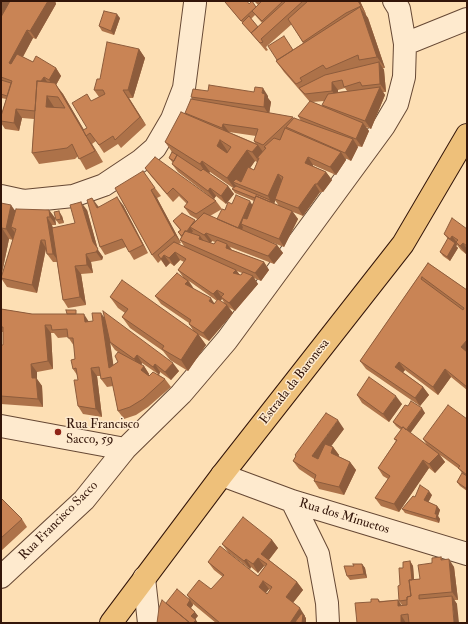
<!DOCTYPE html>
<style>
body{margin:0}
#map{position:relative;width:468px;height:624px;overflow:hidden;background:#fddfb4;font-family:"IM FELL Double Pica",serif}
canvas{display:block}
.frame{position:absolute;inset:0;border:2px solid #331509;pointer-events:none}
</style>
<div id="map">
<canvas width="468" height="624"></canvas>
<div class="frame"></div>
</div>
<script>
const g = document.querySelector('canvas').getContext('2d');
g.lineJoin = 'round';
function poly(rows) {
  const path = new Path2D();
  for (const r of rows) {
    path.moveTo(r[0], r[1]);
    for (let i = 2; i < r.length; i += 2) path.lineTo(r[i], r[i + 1]);
  }
  return path;
}
function stroke(path, color, width, dash) {
  g.strokeStyle = color;
  g.lineWidth = width;
  g.lineCap = dash ? 'butt' : 'round';
  g.setLineDash(dash || []);
  g.stroke(path);
}
function paint(path, color) {
  g.fillStyle = color;
  g.fill(path, 'evenodd');
}
function drawText(font, color, halo, rows, align = 'center') {
  g.font = font + ' "IM FELL Double Pica",serif';
  g.lineWidth = 3;
  g.setLineDash([]);
  g.textBaseline = 'middle';
  g.strokeStyle = halo;
  g.fillStyle = color;
  for (const [text, x, y, turn = 0] of rows) {
    g.save();
    g.translate(x, y);
    g.rotate((+turn || 0) * Math.PI / 180);
    g.textAlign = isNaN(turn) ? turn : align;
    if (halo) g.strokeText(text, 0, 0);
    g.fillText(text, 0, 0);
    g.restore();
  }
}
const minor = poly([
 [394,1,399,9,405,44],
 [1,196,24,201,73,196,104,185,140,161,155,148,172,119,184,88,195,3],
 [1,426,125,449],
 [222,475,292,501,467,554],
 [292,501,318,554,327,603,328,623],
 [1,577,84,500,125,449,181,394,227,340,384,126,397,104,404,77,405,44,467,19],
 [144,578,149,623]
]);
const major = poly([
 [111,623,222,475,403,244,467,135]
]);
const wall = poly([
 [1,1,55,1,56,4,36,39,33,38,23,57,33,62,56,68,61,76,56,85,63,94,84,130,87,128,92,101,99,97,94,90,100,79,139,49,145,58,133,98,129,98,146,125,121,148,118,144,104,153,96,141,92,144,103,162,86,170,78,156,75,159,39,164,32,153,34,119,22,118,19,131,5,129,1,123,1,116,6,99,1,98],
 [254,1,360,1,366,14,366,15,368,18,385,68,383,68,384,70,386,92,383,92,385,95,371,129,366,127,369,131,362,147,357,146,358,147,351,161,345,158,346,160,336,175,313,165,313,166,326,172,332,180,323,192,320,192,303,216,293,212,298,219,284,247,268,241,277,245,283,253,274,264,230,247,232,250,264,262,269,270,261,281,254,278,258,284,235,311,228,307,233,313,209,341,199,335,206,345,188,371,170,360,163,351,130,328,122,317,125,313,118,308,110,297,193,330,189,324,189,323,161,304,155,296,183,277,178,270,184,262,180,260,174,266,170,263,166,267,161,260,158,263,152,255,115,188,155,188,161,196,157,198,181,243,179,244,184,246,180,240,181,237,178,232,180,230,173,221,195,220,196,221,197,219,190,215,184,207,187,204,179,196,173,202,151,176,145,168,208,195,178,172,172,164,173,163,169,158,172,152,165,142,186,114,185,113,193,99,191,97,268,96,268,98,271,102,269,113,293,117,294,119,301,121,298,116,310,102,284,72,276,61,303,43,292,24,266,47,268,50,266,51,225,2,249,4,256,7,258,5],
 [255,15,262,23,258,27,251,19],
 [345,88,347,91,338,92,338,90],
 [324,101,322,105,323,106,312,102],
 [229,132,256,136,254,141,255,143],
 [255,161,257,162,254,170,250,168],
 [210,172,233,188,232,189,235,193,254,201,252,205,232,204,225,210,217,219,210,216,222,209,216,201,214,199,216,196,226,204,234,194,228,186,209,173],
 [275,200,279,206,274,204],
 [212,241,215,242,214,244,211,243],
 [237,271,242,273,241,275,240,275],
 [189,281,217,301,215,304,194,289],
 [222,299,225,304,220,301],
 [120,18,114,35,102,31,99,26],
 [1,203,16,211,49,210,55,218,56,225,52,225,53,228,75,223,87,210,98,250,103,257,102,260,91,262,93,273,81,274,86,305,68,308,63,300,57,262,53,262,47,254,46,249,37,293,7,287,1,278,13,240,9,239,1,278],
 [123,205,148,253,134,260,126,247,105,255,100,247,98,206,99,207],
 [62,216,64,223,59,224,56,220],
 [467,229,467,253,466,254,461,250,457,245,456,246,458,248,450,261,443,256,440,252,448,239,444,234],
 [428,263,467,290,467,390,451,377,438,395,405,370,403,372,423,387,429,395,420,406,366,369,360,361],
 [1,309,32,314,79,314,89,322,105,318,179,371,171,380,160,372,159,375,165,379,171,387,148,407,136,415,124,419,118,411,113,386,107,387,101,379,101,376,97,376,102,417,83,414,78,406,78,380,77,375,73,369,75,359,74,346,68,337,58,338,54,333,51,333,53,369,37,372,37,379,42,386,43,407,1,404],
 [1,332,3,332,3,345,1,345],
 [110,343,115,350,118,352,118,362,113,365],
 [142,363,158,374,149,376,149,374,144,366,141,365],
 [357,395,402,404,389,422,362,403],
 [408,406,425,413,410,433,427,445,423,439,467,419,467,491,460,486,457,482,462,473,459,469,440,455,445,462,435,473,429,468,399,512,381,506,375,498,388,479,383,476,378,468,396,441,394,439,401,430,396,426,393,422],
 [344,429,331,446,333,447,339,455,338,456,350,462,356,470,344,495,319,489,314,481,314,479,299,469,293,461,296,457,295,455],
 [432,495,428,502,437,506,440,510,438,516,440,519,439,523,405,513,402,509,415,497],
 [1,498,22,519,27,527,1,551],
 [272,540,278,548,269,560,297,582,303,590,293,603,305,616,305,617,306,618,306,623,216,623,193,604,193,605,191,608,198,616,157,623,166,603,190,600,187,595,211,589,223,577,214,570,208,562,258,576,265,566,264,566,258,573,251,567,250,569,228,552,222,544],
 [269,589,270,590,267,594,266,593],
 [441,557,443,560,454,567,458,600,454,600,457,604,406,623,357,623,371,602,378,599,380,601,398,600,402,606,407,605,402,605,399,601,400,585,403,568,410,561,413,566,414,580,420,579,432,563],
 [362,564,365,568,367,578,350,580,347,576,354,566]
]);
const shadedWall = poly([
 [2,1,12,1,1,20,1,2],
 [48,1,55,1,56,4,36,39,30,31],
 [358,1,360,1,366,14,361,6],
 [360,7,368,18,385,68,377,57],
 [117,14,120,18,114,35,111,31],
 [27,30,33,38,15,71,9,63],
 [139,49,145,58,133,98,128,90],
 [379,62,384,70,386,92,380,84],
 [56,68,61,76,56,85,63,94,87,135,86,136,92,144,103,162,49,80],
 [44,77,49,85,40,84],
 [332,82,338,90,338,99,332,91],
 [380,87,385,95,371,129,365,121],
 [263,88,268,96,268,98,271,102,269,115,264,107,262,93],
 [123,90,129,98,146,125,140,117],
 [47,96,54,107,46,107],
 [16,109,22,118,19,131,14,123],
 [363,123,369,131,362,147,356,139],
 [223,124,229,132,228,136,222,128],
 [353,139,358,147,351,161,345,153],
 [220,140,228,152,225,157,217,146],
 [258,145,266,156,259,158,257,158,261,163,260,163,252,152],
 [247,150,255,161,239,184,233,182,237,187,235,189,227,178],
 [341,152,346,160,336,175,330,167],
 [308,157,313,165,311,171,305,163],
 [202,161,210,172,207,175,200,164],
 [326,172,332,180,323,192,317,184],
 [278,174,283,182,272,209,269,204,270,200,268,196],
 [315,184,320,192,303,216,298,208],
 [228,186,234,194,226,204,221,196],
 [210,188,216,196,214,199,208,191],
 [151,190,157,198,181,243,175,235],
 [117,197,123,205,148,253,143,245],
 [92,198,98,206,102,216,97,208],
 [250,201,253,206,244,225,241,224,243,227,241,233,238,228],
 [81,202,87,210,98,250,103,257,102,260,96,252],
 [11,205,19,216,11,227,15,233,13,240,6,229],
 [49,210,55,218,56,225,50,217],
 [59,211,62,216,64,223,61,219],
 [292,211,298,219,284,247,279,239],
 [47,217,52,225,59,262,53,254],
 [190,227,193,231,186,242,183,238],
 [2,228,9,239,1,278,1,230],
 [206,233,212,241,210,243,204,235],
 [200,236,206,244,199,239],
 [452,236,458,244,456,242,457,245,456,246,458,248,450,261,447,257,454,244,450,239],
 [41,240,46,248,37,293,32,285],
 [463,243,467,249,467,253,466,254,460,246],
 [227,244,233,252,226,248],
 [277,245,283,253,274,264,268,256],
 [175,252,180,260,174,266,169,258],
 [86,254,91,262,93,273,87,265],
 [164,255,170,263,166,267,161,259],
 [264,262,269,270,261,281,255,273],
 [75,266,81,274,86,305,80,297],
 [236,270,242,278,233,273],
 [253,276,258,284,235,311,229,303],
 [188,281,194,289,185,284],
 [217,290,222,298,221,297,222,299,219,302,213,294],
 [211,298,216,306,209,301],
 [227,305,233,313,209,341,203,333],
 [101,313,107,321,115,376,109,368],
 [84,314,89,322,85,322],
 [45,325,51,333,53,369,48,361],
 [198,334,206,345,188,371,181,360],
 [467,340,467,353,461,347],
 [137,355,142,363,140,367,134,359],
 [399,362,405,370,401,375,395,367],
 [173,363,179,371,171,380,165,372],
 [31,364,37,372,37,379,42,386,43,407,38,399,32,378],
 [155,364,160,372,159,375,153,367],
 [144,366,149,374,146,378,141,370],
 [91,368,97,376,102,417,96,409],
 [445,369,451,377,438,395,433,387],
 [423,387,429,395,420,406,415,398],
 [396,396,402,404,389,422,383,414],
 [422,408,425,413,409,435,406,431],
 [338,420,344,429,318,464,312,456],
 [333,447,339,455,337,461,331,453],
 [439,454,445,462,435,473,429,464],
 [423,460,429,468,399,512,394,504],
 [350,462,356,470,344,495,339,487],
 [429,491,432,495,427,505,424,500],
 [437,506,440,510,438,516,440,519,439,523,436,519,435,514],
 [272,540,278,548,267,562,261,554],
 [258,558,264,566,258,573,253,564],
 [246,559,251,567,250,569,244,561],
 [449,559,454,567,458,600,452,592],
 [410,561,413,566,416,604,413,600],
 [362,564,365,568,367,578,364,574],
 [263,581,269,589,264,595,259,587],
 [297,582,303,590,291,605,286,597],
 [452,596,457,604,459,623,454,623],
 [190,600,193,605,190,609,187,605],
 [398,600,403,608,398,606],
 [300,608,305,616,305,617,306,618,306,623,295,622,295,623,290,623],
 [195,612,198,616,194,621,191,616],
 [401,615,406,623,401,623],
 [196,620,198,623,193,623]
]);
const building = poly([
 [10,1,48,1,30,31,27,30,9,63,11,64,17,54,33,62,36,56,56,68,49,80,44,77,41,81,37,81,35,111,16,109,14,123,1,121,1,116,12,81,1,77,1,17,10,1],
 [226,1,247,1,249,4,252,1,256,7,241,21,225,2,226,1],
 [262,1,283,1,262,21,252,11,262,1],
 [286,1,303,1,261,39,263,42,260,43,251,33,286,1],
 [308,1,358,1,361,6,346,13,303,42,288,19,308,1],
 [360,7,377,57,359,60,358,55,326,69,323,65,300,78,302,81,296,84,276,61,360,7],
 [104,11,117,14,111,31,99,26,104,11],
 [249,16,258,27,251,33,253,35,242,23,249,16],
 [284,36,293,50,277,60,268,46,284,36],
 [107,42,139,49,128,90,123,90,140,117,115,140,113,136,99,145,90,133,86,136,83,130,87,128,72,103,87,94,91,101,105,94,103,90,94,90,97,79,100,79,107,42],
 [379,62,380,84,362,86,360,82,344,87,342,80,332,82,332,91,305,94,299,88,325,75,379,62],
 [1,80,11,83,7,96,1,94,1,80],
 [37,81,55,83,95,151,79,159,72,144,67,148,32,153,37,81],
 [47,96,58,97,65,108,46,107,47,96],
 [209,85,254,92,255,87,263,88,262,93,265,94,264,107,191,97,193,89,208,91,209,85],
 [380,87,365,121,322,105,328,94,380,87],
 [191,99,293,117,263,145,254,141,258,129,223,124,222,128,185,113,191,99],
 [310,101,363,123,356,139,298,116,310,101],
 [181,112,258,145,252,152,247,150,227,178,202,161,200,164,165,142,181,112],
 [220,140,231,147,227,153,217,146,220,140],
 [294,118,353,139,345,153,286,127,294,118],
 [285,128,341,152,330,167,308,157,305,163,326,172,317,184,315,184,298,208,275,199,283,177,278,174,268,196,233,182,236,179,241,182,248,167,254,170,259,158,257,158,266,148,264,147,274,138,280,140,285,128],
 [172,152,177,155,174,161,169,158,172,152],
 [177,155,201,171,203,169,228,186,221,196,210,188,208,191,172,164,177,155],
 [155,157,216,201,196,214,184,207,188,202,173,188,167,194,145,168,155,157],
 [143,171,155,188,151,190,175,235,152,255,115,188,143,171],
 [236,186,270,200,270,202,256,196,255,198,232,189,236,186],
 [236,195,250,201,238,228,217,219,222,209,225,210,228,202,232,204,236,195],
 [256,196,292,211,279,239,241,224,243,218,247,219,256,196],
 [117,197,143,245,129,252,122,239,100,247,87,200,92,198,97,208,117,197],
 [81,202,93,242,98,249,96,252,86,254,87,265,75,266,80,297,63,300,52,228,75,223,70,205,81,202],
 [1,203,11,205,6,229,2,228,1,230,1,203],
 [16,209,49,210,50,217,47,217,53,254,47,254,45,240,41,240,32,285,1,278,16,229,11,227,16,209],
 [59,211,61,219,56,220,54,212,59,211],
 [182,213,195,220,187,231,185,231,182,236,178,232,181,230,173,221,182,213],
 [204,213,277,245,268,256,206,233,204,235,190,227,204,213],
 [452,218,467,229,467,246,463,243,460,246,456,242,458,240,452,236,450,239,444,234,452,218],
 [185,231,200,236,199,239,214,244,217,240,227,244,226,248,264,262,255,273,180,240,185,231],
 [448,238,455,243,447,257,440,252,448,238],
 [174,242,236,270,233,273,241,275,243,272,253,276,229,303,221,297,224,294,217,290,213,294,178,270,186,259,175,252,169,258,164,255,161,259,158,255,174,242],
 [428,263,467,290,467,340,461,347,467,352,467,387,445,369,433,387,399,362,395,367,423,387,415,398,360,361,428,263],
 [422,277,464,308,463,310,421,279,422,277],
 [177,273,188,281,185,284,211,298,209,301,214,304,218,299,227,305,203,333,189,324,191,320,155,296,177,273],
 [122,280,198,334,181,360,162,349,164,346,122,317,128,309,110,297,122,280],
 [1,309,32,314,84,314,85,322,93,321,92,313,101,313,109,368,118,362,115,356,118,352,144,366,141,370,149,376,153,372,165,379,143,399,130,407,118,411,111,377,101,379,99,367,91,368,96,409,78,406,74,380,78,380,76,368,73,369,71,360,75,359,73,338,68,338,67,329,52,330,51,325,45,325,48,361,31,364,32,378,36,378,38,399,1,396,1,345,3,345,3,327,1,327,1,309],
 [66,310,76,310,76,314,67,314,66,310],
 [103,311,173,363,165,372,155,364,153,367,137,355,134,359,110,342,103,311],
 [369,377,396,396,383,414,357,395,369,377],
 [411,401,422,408,406,430,403,427,402,428,393,422,405,405,408,406,411,401],
 [448,405,467,419,467,475,458,468,460,466,423,439,448,405],
 [326,413,338,420,312,456,318,459,325,444,333,447,331,453,350,462,339,487,314,481,316,475,293,461,296,456,295,455,326,413],
 [403,427,439,454,429,464,423,460,394,504,375,498,390,476,378,468,397,440,394,439,403,427],
 [462,473,467,476,467,489,457,482,462,473],
 [420,485,429,491,424,500,437,506,435,514,437,514,436,519,402,509,413,496,415,497,420,485],
 [1,498,22,519,1,538,1,498],
 [243,517,272,540,261,554,297,582,286,597,300,608,290,623,220,623,187,595,199,580,211,589,224,575,208,562,220,546,258,576,267,564,258,558,253,564,246,559,244,561,222,544,243,517],
 [263,581,272,587,267,594,259,587,263,581],
 [441,557,441,560,449,559,452,592,419,595,419,599,452,596,454,623,409,623,408,614,401,615,401,623,357,623,355,603,371,602,371,599,378,599,379,602,398,600,398,606,407,605,407,597,411,596,409,580,420,579,418,565,432,563,432,558,441,557],
 [410,561,412,580,409,580,411,596,407,597,407,600,399,601,398,586,400,585,399,568,403,568,403,562,410,561],
 [353,564,362,564,364,574,347,576,344,566,354,566,353,564],
 [177,589,190,600,187,605,195,612,191,616,196,620,193,623,190,623,166,603,177,589],
 [162,600,190,623,157,623,159,608,162,600],
 [301,614,303,614,302,623,295,622,301,614]
]);
const markers = [
 [58,432,4,"#8f2418"]
];
const streetNames = [
 ["Estrada da Baronesa",295,382,-52],
 ["Rua dos Minuetos",344,517,17],
 ["Rua Francisco Sacco",59,521,-45]
];
const poiNames = [
 ["Rua Francisco",66,425],
 ["Sacco, 59",66,440]
];
stroke(minor, '#664834', 24);
stroke(major, '#331509', 24);
stroke(minor, '#feeace', 22);
stroke(major, '#eec07a', 22);
paint(wall, '#ad7249');
paint(shadedWall, '#8d5c3c');
paint(building, '#c98455');
stroke(building, '#8d5c3c', 1);
for (const [x, y, r, color] of markers) {
  const dot = new Path2D();
  dot.arc(x, y, r, 0, 2 * Math.PI);
  g.fillStyle = color;
  g.fill(dot);
  stroke(dot, '#feeace', 1.5);
}
drawText('13px', '#331509', '#feeace', streetNames);
drawText('13px', '#331509', '#feeace', poiNames, 'left');
</script>
